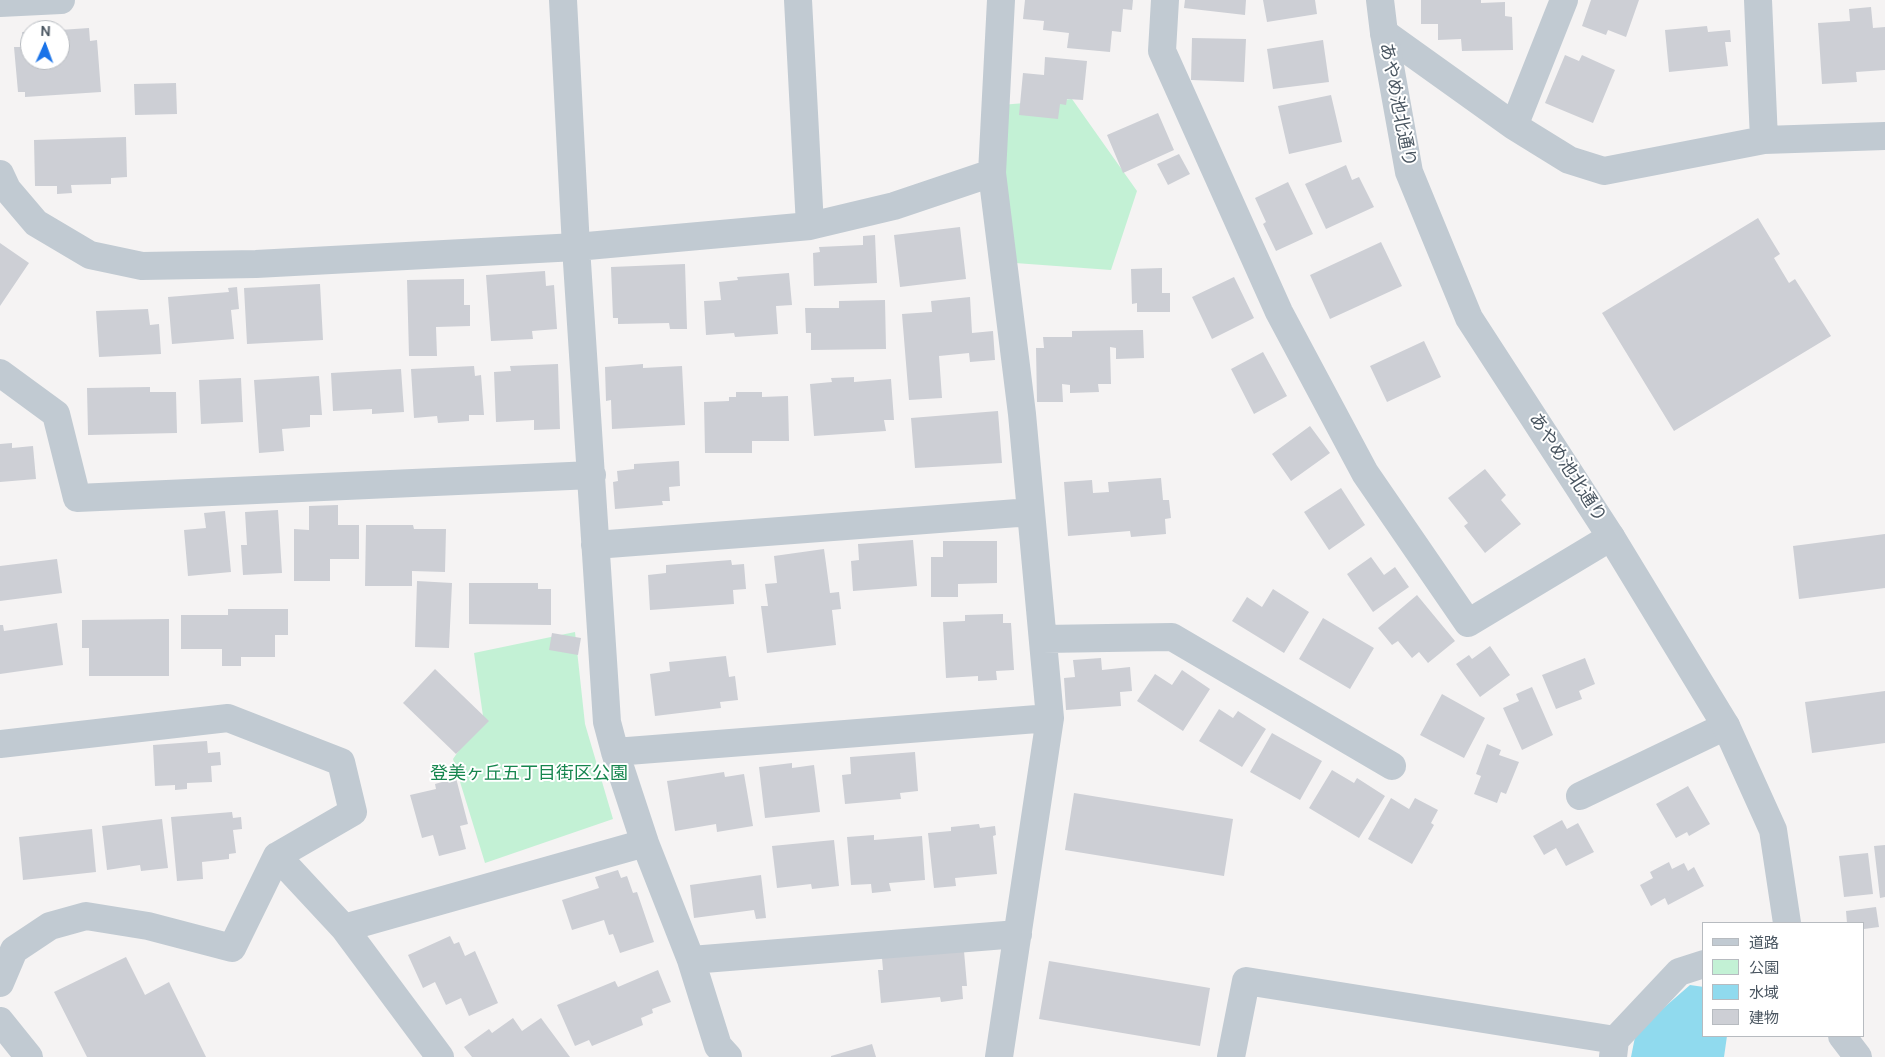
<!DOCTYPE html>
<meta charset="utf-8">
<style>
body{margin:0}
#map{position:relative;width:1885px;height:1057px;overflow:hidden;background:#f5f3f3;font-family:"DM Sans","Noto Sans JP",sans-serif}
canvas{display:block}
.legend{position:absolute;left:1702px;top:922px;width:162px;height:115px;box-sizing:border-box;background:#fff;border:1px solid #b7bbc0;margin:0;padding:6px 9px;list-style:none;font-size:15px;color:#4a5661}
.legend li{display:flex;align-items:center;gap:10px;height:25px}
.legend b{width:25px;border:1px solid #b7bbc0}
.north{position:absolute;left:20px;top:20px;width:50px;height:50px;box-sizing:border-box;background:#fff;border:1px solid #b7bbc0;border-radius:50%;rotate:2deg;font-size:14px;font-weight:700;line-height:20px;text-align:center;color:#4a5661}
.north::after{content:'';display:block;margin:auto;width:18px;height:22px;background:#1a73e8;clip-path:polygon(50% 0,100% 100%,50% 72%,0 100%)}
</style>
<div id="map">
<canvas width="1885" height="1057"></canvas>
<ul class="legend">
<li><b style="height:6px;background:#c1cad2"></b>道路</li>
<li><b style="height:14px;background:#c3f1d5"></b>公園</li>
<li><b style="height:14px;background:#90daee"></b>水域</li>
<li><b style="height:14px;background:#cdcfd5"></b>建物</li>
</ul>
<div class="north">N</div>
</div>
<script>
const g = document.querySelector('canvas').getContext('2d');
g.lineJoin = 'round';
function paint(path, color) {
  g.fillStyle = color;
  g.fill(path, 'evenodd');
}
function poly(rows) {
  const path = new Path2D();
  for (const r of rows) {
    path.moveTo(r[0], r[1]);
    for (let i = 2; i < r.length; i += 2) path.lineTo(r[i], r[i + 1]);
  }
  return path;
}
function stroke(path, color, width, dash) {
  g.strokeStyle = color;
  g.lineWidth = width;
  g.lineCap = dash ? 'butt' : 'round';
  g.setLineDash(dash || []);
  g.stroke(path);
}
function drawText(font, color, halo, rows, align = 'center') {
  g.font = font + ' "DM Sans","Noto Sans JP",sans-serif';
  g.lineWidth = 4;
  g.setLineDash([]);
  g.textBaseline = 'middle';
  g.strokeStyle = halo;
  g.fillStyle = color;
  for (const [text, x, y, turn = 0] of rows) {
    g.save();
    g.translate(x, y);
    g.rotate((+turn || 0) * Math.PI / 180);
    g.textAlign = isNaN(turn) ? turn : align;
    if (halo) g.strokeText(text, 0, 0);
    g.fillText(text, 0, 0);
    g.restore();
  }
}
const green = poly([
 [1072,99,1137,191,1111,270,1015,263,1002,171,1001,105],
 [575,632,585,724,613,819,485,863,453,759,483,716,474,653]
]);
const water = poly([
 [1690,985,1704,987,1704,1036,1727,1036,1724,1057,1631,1057,1636,1032]
]);
const building = poly([
 [1025,0,1133,0,1132,10,1123,9,1121,32,1112,31,1110,52,1067,48,1069,33,1043,30,1044,21,1023,19],
 [1185,0,1246,0,1245,15,1184,8],
 [1263,0,1315,0,1317,14,1267,22],
 [1421,0,1481,0,1481,3,1505,2,1505,16,1512,17,1513,50,1462,51,1461,39,1438,40,1438,24,1421,24],
 [1591,0,1639,0,1626,37,1608,30,1606,35,1582,26],
 [1871,7,1873,28,1885,27,1885,70,1856,72,1857,82,1822,84,1818,23,1850,21,1849,9],
 [1707,26,1708,32,1730,30,1731,42,1725,42,1728,66,1669,72,1665,30],
 [89,28,90,41,97,40,101,92,25,97,25,92,18,92,14,47,23,47,22,32,30,32,30,60,60,60,60,30],
 [1192,38,1246,39,1244,82,1191,80],
 [1323,40,1329,82,1273,89,1267,49],
 [1565,55,1579,61,1582,55,1615,70,1593,123,1545,103],
 [1045,57,1087,61,1083,100,1067,99,1066,105,1060,104,1058,119,1019,115,1023,73,1044,75],
 [176,83,177,114,135,115,134,84],
 [1331,95,1342,142,1289,154,1278,106],
 [1158,113,1174,150,1123,173,1107,135],
 [126,137,127,177,111,178,111,184,71,185,72,193,57,194,57,186,35,186,34,140],
 [1179,154,1190,174,1168,185,1157,164],
 [1346,165,1352,180,1359,177,1374,207,1326,229,1305,184],
 [1288,182,1313,234,1276,251,1263,224,1266,222,1255,198],
 [1758,218,1780,254,1774,258,1789,283,1795,279,1831,336,1674,431,1602,313],
 [960,227,966,279,900,287,894,235],
 [875,235,877,283,814,286,813,253,820,252,819,247,863,245,863,236],
 [1381,242,1402,286,1330,319,1310,275],
 [0,243,29,263,0,306],
 [685,264,687,329,670,329,669,323,618,324,618,318,613,318,611,267],
 [1162,268,1162,293,1170,293,1170,312,1137,312,1137,303,1132,304,1131,269],
 [545,271,546,286,554,285,557,329,532,331,533,339,491,341,486,275],
 [789,273,792,305,776,306,778,334,735,337,734,333,706,335,704,301,721,300,719,282,738,280,737,277],
 [1234,277,1254,318,1212,339,1192,297],
 [464,279,464,305,470,305,470,326,436,327,437,356,409,356,407,280],
 [320,284,323,340,247,344,244,288],
 [237,287,239,309,231,310,234,339,172,344,168,297,229,292,228,288],
 [970,297,972,333,993,331,995,360,970,362,969,353,939,356,942,398,909,400,902,314,932,312,931,301],
 [885,300,886,349,811,350,811,333,806,333,805,308,839,308,839,301],
 [148,309,150,325,159,324,161,354,99,357,96,311],
 [1143,330,1144,358,1116,359,1116,348,1110,347,1111,384,1098,384,1099,392,1070,393,1070,385,1062,384,1063,402,1037,402,1036,348,1044,348,1043,337,1072,337,1072,331],
 [1424,341,1441,377,1387,402,1370,366],
 [1263,352,1287,396,1254,414,1231,369],
 [558,364,560,429,534,430,534,420,496,422,494,372,511,371,510,366],
 [643,364,643,368,682,366,685,425,612,429,611,400,606,401,605,367],
 [474,366,475,376,481,375,484,415,469,415,469,421,438,423,437,416,414,418,411,369],
 [401,369,404,412,372,414,372,409,333,411,331,373],
 [319,376,322,415,310,415,310,427,282,429,284,451,259,453,254,380],
 [854,377,854,382,891,379,894,420,884,420,886,431,814,436,810,384,832,382,831,378],
 [241,378,243,422,201,424,199,380],
 [150,387,150,392,176,392,177,433,88,435,87,388],
 [736,392,762,392,762,397,788,396,789,441,752,441,752,453,705,453,704,402,729,401,729,397,736,397],
 [998,411,1002,463,915,468,911,418],
 [1310,426,1330,453,1291,481,1272,454],
 [12,443,12,448,33,446,36,479,0,482,0,444],
 [679,461,680,486,669,487,670,501,662,501,663,505,615,509,613,482,618,481,617,471,634,469,634,464],
 [1485,469,1506,495,1501,500,1521,524,1485,553,1464,526,1468,523,1448,498],
 [1161,478,1163,500,1169,500,1171,518,1165,519,1166,534,1131,537,1130,531,1068,536,1064,482,1092,480,1093,493,1109,492,1108,482],
 [1341,488,1365,525,1329,550,1304,512],
 [338,505,338,525,359,525,359,559,330,559,330,581,294,581,294,529,309,530,309,506],
 [278,510,282,573,243,575,241,545,247,545,245,512],
 [225,511,231,572,188,576,184,530,206,528,204,513],
 [366,525,413,525,414,529,446,529,445,572,412,571,412,586,365,586],
 [1885,534,1885,588,1799,599,1793,546],
 [913,540,917,586,853,591,851,561,859,560,858,544],
 [943,541,997,541,997,583,958,584,958,597,931,597,931,557,943,557],
 [824,549,830,593,839,592,841,609,832,610,836,645,767,653,761,606,768,606,765,584,777,583,774,556],
 [1371,557,1384,575,1395,567,1409,587,1373,612,1347,574],
 [57,559,62,593,0,601,0,566],
 [731,560,732,565,744,564,746,589,733,590,734,604,650,610,648,575,666,573,666,565],
 [417,581,452,583,449,648,415,647],
 [469,583,538,583,538,589,551,589,551,625,469,624],
 [1273,589,1309,612,1284,653,1232,621,1247,597,1262,607],
 [1417,595,1455,641,1428,663,1419,652,1412,658,1398,641,1392,645,1378,628],
 [228,609,288,609,288,635,275,635,275,657,241,657,241,666,222,666,222,649,181,649,181,615,228,615],
 [1003,614,1003,623,1011,623,1014,670,996,671,997,680,978,681,978,676,946,678,943,622,965,621,965,615],
 [1323,618,1374,648,1350,689,1299,659],
 [169,619,169,676,89,676,89,648,82,648,82,620],
 [57,623,63,665,0,674,0,625,3,625,4,631],
 [552,633,581,638,578,655,549,650],
 [1490,646,1510,675,1480,697,1456,664,1469,655,1472,659],
 [726,656,729,677,735,676,738,700,720,702,721,708,655,716,650,674,670,671,669,662],
 [1101,658,1102,670,1130,667,1132,691,1120,692,1121,706,1066,710,1064,678,1075,677,1073,660],
 [1585,658,1595,684,1579,691,1582,699,1556,709,1542,675],
 [435,669,489,721,456,754,403,703],
 [1182,670,1210,689,1183,731,1137,701,1155,674,1172,685],
 [1532,687,1553,735,1522,750,1503,708,1519,701,1516,694],
 [1885,691,1885,743,1812,753,1805,702],
 [1442,694,1485,718,1464,758,1420,735],
 [1219,709,1233,718,1238,711,1266,729,1242,767,1199,741],
 [1272,733,1322,761,1300,800,1250,772],
 [207,741,208,753,220,752,221,765,211,766,212,782,187,783,187,789,175,790,175,785,155,786,153,745],
 [1487,744,1501,750,1499,755,1519,762,1506,794,1501,792,1497,803,1474,794,1481,776,1476,774],
 [915,752,918,791,900,793,901,799,845,804,842,775,851,774,850,757],
 [792,763,792,768,814,765,820,812,765,818,759,767],
 [1332,770,1354,783,1357,778,1385,796,1359,838,1309,808],
 [724,772,725,777,744,774,753,826,717,832,716,824,675,831,667,781],
 [456,778,468,824,460,826,466,849,439,856,433,835,422,838,410,795,436,789,435,784],
 [1688,786,1710,824,1689,836,1687,832,1676,838,1656,804],
 [1074,793,1233,819,1224,876,1065,850],
 [1391,798,1409,809,1415,798,1438,810,1431,823,1434,825,1412,864,1368,839],
 [232,812,233,818,241,817,242,829,233,830,236,853,229,854,229,859,202,862,203,879,177,881,171,817],
 [162,819,168,868,141,871,140,865,107,870,102,826],
 [1562,820,1567,829,1578,823,1594,852,1566,866,1556,848,1544,855,1533,836],
 [979,824,980,828,995,826,996,835,993,836,997,874,955,878,956,886,934,888,928,833,951,831,951,827],
 [92,829,96,872,23,880,19,837],
 [874,835,874,840,922,836,925,880,889,883,891,891,872,893,871,884,851,885,847,837],
 [834,840,839,886,812,889,811,884,777,888,772,846],
 [1885,845,1885,897,1880,898,1874,846],
 [1868,853,1873,894,1844,897,1839,856],
 [1669,862,1672,869,1684,863,1688,871,1694,867,1704,886,1668,905,1665,898,1651,906,1640,885,1653,878,1650,872],
 [618,870,621,878,627,876,633,893,637,892,654,942,620,953,613,934,609,935,604,920,572,930,562,900,599,888,595,877],
 [761,875,766,918,756,919,754,910,694,918,690,885],
 [1876,907,1879,927,1864,929,1864,923,1847,923,1846,911],
 [450,936,454,944,459,942,465,956,475,951,498,1003,469,1016,461,998,446,1005,435,982,423,988,408,955],
 [964,951,967,986,962,986,963,999,941,1002,940,997,881,1003,878,970,883,970,882,958],
 [126,957,145,995,169,982,206,1057,87,1057,54,992],
 [1049,961,1210,988,1200,1046,1039,1019],
 [658,970,671,1002,652,1009,653,1013,641,1018,643,1025,592,1046,589,1040,575,1046,557,1005,615,981,618,987],
 [513,1018,522,1031,541,1018,570,1057,472,1057,464,1047,489,1029,492,1033],
 [872,1044,876,1057,831,1057,831,1056]
]);
const minor = poly([
 [563,0,576,247,607,722,615,752,645,843,691,960,718,1046,728,1057],
 [798,0,810,226],
 [1165,0,1162,51,1279,312,1365,473,1468,623,1611,537],
 [1758,0,1764,140],
 [0,3,61,0],
 [1384,33,1514,126,1569,160,1604,171,1764,140,1885,136],
 [1514,126,1564,0],
 [0,174,7,189,36,223,90,255,142,266,256,264,576,247,810,226,894,206,992,173],
 [0,373,56,414,77,498,592,475],
 [595,545,1031,512],
 [1043,639,1172,637,1392,766],
 [0,744,228,718,341,762,353,812,277,856,232,948,148,926,86,916,50,926,14,950,0,983],
 [615,752,1050,718],
 [1580,796,1726,726],
 [277,856,344,928,645,843],
 [344,928,440,1057],
 [691,960,1018,934],
 [0,1021,29,1057],
 [999,1057,1050,718,1022,414,992,173,1001,0],
 [1231,1057,1246,981,1615,1040],
 [1613,1057,1615,1040,1679,972,1704,964]
]);
const tertiary = poly([
 [1380,0,1384,33,1409,172,1469,318,1611,537,1726,726,1773,830,1787,923],
 [1842,1036,1858,1057]
]);
const streetNames = [
 ["あやめ池北通り",1397,105,79],
 ["あやめ池北通り",1567,468,57]
];
const parkNames = [
 ["登美ヶ丘五丁目街区公園",529,774]
];
paint(green, '#c3f1d5');
paint(water, '#90daee');
paint(building, '#cdcfd5');
stroke(minor, '#c1cad2', 28);
stroke(tertiary, '#c1cad2', 28);
drawText('18px', '#4a5661', '#fff', streetNames);
drawText('18px', '#17864f', '#fff', parkNames);
</script>
